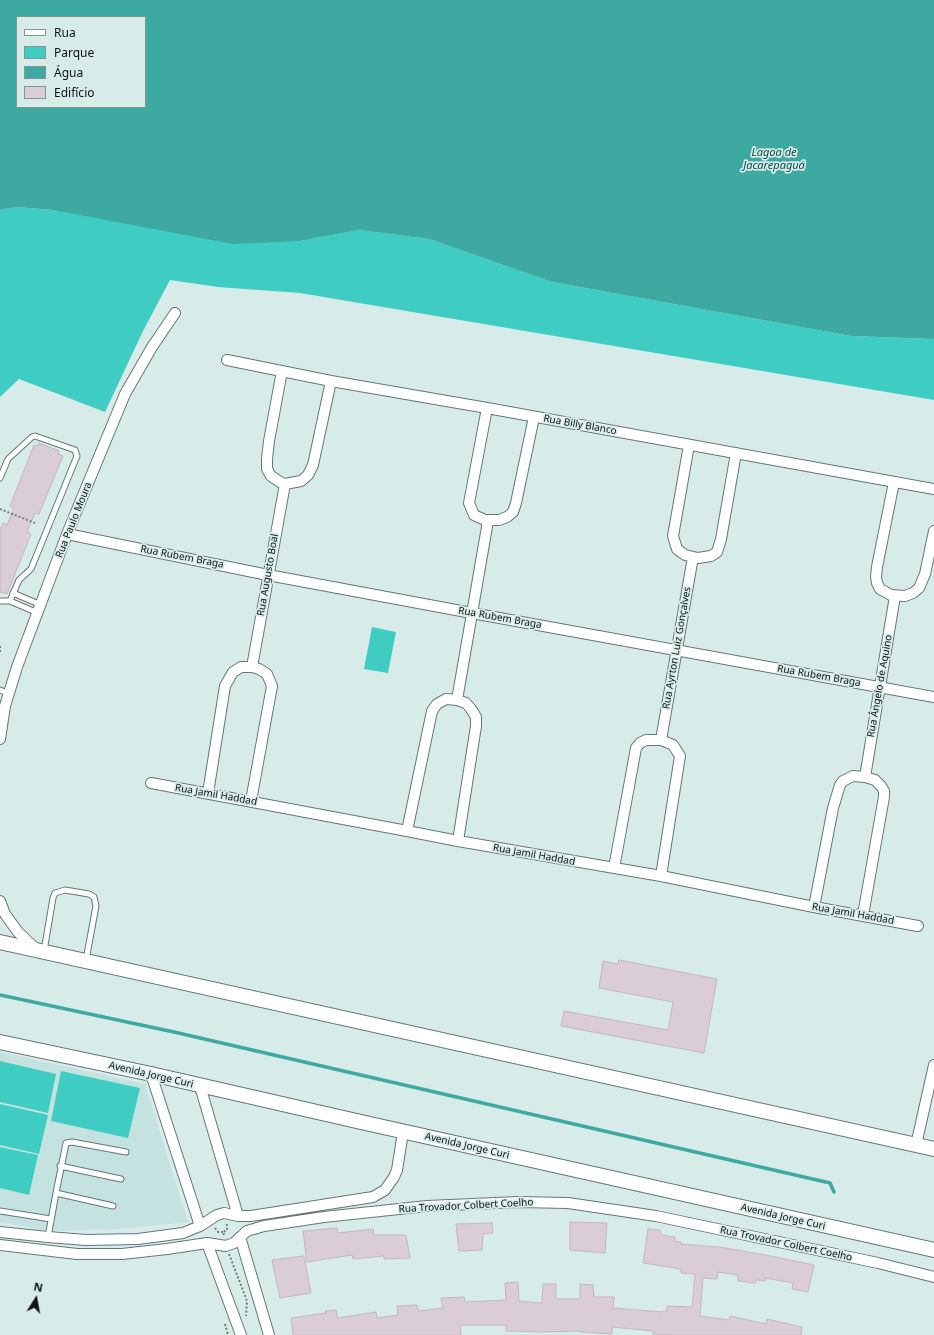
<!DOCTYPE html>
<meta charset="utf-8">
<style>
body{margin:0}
#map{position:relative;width:934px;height:1335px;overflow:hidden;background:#d7ebe9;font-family:"Noto Sans",sans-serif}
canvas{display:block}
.legend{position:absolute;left:16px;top:16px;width:130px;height:92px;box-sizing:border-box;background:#d7ebe9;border:1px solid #869593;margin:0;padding:5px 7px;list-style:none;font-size:12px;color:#0c1313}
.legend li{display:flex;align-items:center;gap:8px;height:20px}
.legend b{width:20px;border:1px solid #869593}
.north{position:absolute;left:16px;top:1279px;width:40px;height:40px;-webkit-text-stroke:3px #d7ebe9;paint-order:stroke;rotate:11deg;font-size:11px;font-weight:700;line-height:16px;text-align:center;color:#0c1313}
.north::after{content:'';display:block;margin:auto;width:14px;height:18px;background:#0c1313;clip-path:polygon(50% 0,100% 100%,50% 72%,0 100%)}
</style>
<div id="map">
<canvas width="934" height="1335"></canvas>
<ul class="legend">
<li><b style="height:5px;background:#fff"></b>Rua</li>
<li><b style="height:11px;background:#3fccc3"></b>Parque</li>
<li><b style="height:11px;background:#3da9a1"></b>Água</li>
<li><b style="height:11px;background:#dbcdd7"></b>Edifício</li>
</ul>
<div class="north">N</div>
</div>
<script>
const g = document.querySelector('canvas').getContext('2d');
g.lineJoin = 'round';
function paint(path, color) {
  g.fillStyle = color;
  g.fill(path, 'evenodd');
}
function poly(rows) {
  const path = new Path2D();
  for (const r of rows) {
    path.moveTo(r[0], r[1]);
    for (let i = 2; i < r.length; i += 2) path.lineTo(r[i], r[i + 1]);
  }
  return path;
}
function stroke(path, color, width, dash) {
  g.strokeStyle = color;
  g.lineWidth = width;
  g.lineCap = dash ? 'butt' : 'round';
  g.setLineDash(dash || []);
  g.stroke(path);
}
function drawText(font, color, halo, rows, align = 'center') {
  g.font = font + ' "Noto Sans",sans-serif';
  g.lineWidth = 3.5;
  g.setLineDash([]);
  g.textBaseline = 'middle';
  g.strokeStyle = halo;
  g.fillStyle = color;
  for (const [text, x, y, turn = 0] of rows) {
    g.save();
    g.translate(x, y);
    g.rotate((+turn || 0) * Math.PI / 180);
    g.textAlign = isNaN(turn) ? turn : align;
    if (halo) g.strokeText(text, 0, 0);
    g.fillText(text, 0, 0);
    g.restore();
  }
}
const built = poly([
 [0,1052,145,1084,188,1222,119,1229,48,1231,0,1222]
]);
const green = poly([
 [16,207,53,210,300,241,359,230,429,239,552,282,851,336,934,339,934,400,300,293,218,287,170,280,143,331,105,412,19,379,0,397,0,210],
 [372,627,396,632,388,673,364,669],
 [0,1061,56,1074,48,1113,0,1102],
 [61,1071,140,1088,128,1138,51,1121],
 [0,1104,48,1115,39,1154,0,1145],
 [0,1147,38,1155,29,1195,0,1188]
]);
const water = poly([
 [0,0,934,0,934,339,851,336,552,282,429,239,359,230,300,241,233,244,53,210,16,207,0,210],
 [17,17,145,17,145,107,17,107]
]);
const stream = poly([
 [0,995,174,1032,830,1183,834,1192]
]);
const building = poly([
 [39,443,59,451,58,454,63,456,39,514,35,513,27,532,31,534,7,594,0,592,0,530,3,523,7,525,14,508,10,506,34,445,38,446,39,443],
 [619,960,717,979,704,1053,561,1026,564,1011,668,1030,673,1002,599,988,603,961,618,964,619,960],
 [570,1222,607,1223,605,1253,570,1250,570,1222],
 [492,1223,493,1233,483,1234,482,1250,459,1251,456,1224,492,1223],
 [337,1228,338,1233,373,1229,374,1235,406,1235,410,1258,384,1259,384,1256,353,1259,352,1255,307,1262,303,1231,337,1228],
 [648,1229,660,1230,661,1235,675,1237,675,1241,681,1242,681,1244,719,1247,766,1255,814,1265,808,1292,792,1289,793,1283,765,1278,765,1281,756,1280,755,1283,738,1281,738,1275,718,1272,717,1279,703,1278,700,1316,729,1320,730,1316,766,1324,767,1319,802,1327,801,1335,670,1335,653,1334,653,1331,612,1327,612,1334,580,1332,580,1331,541,1332,506,1331,506,1325,460,1325,461,1335,293,1335,291,1318,326,1313,325,1311,336,1310,338,1318,376,1312,377,1318,398,1315,397,1306,417,1305,419,1311,443,1308,441,1298,464,1297,465,1302,506,1300,505,1283,518,1282,519,1301,542,1303,543,1284,556,1284,556,1299,580,1299,580,1284,593,1285,594,1297,614,1297,613,1308,663,1312,663,1311,667,1311,667,1306,692,1307,695,1274,681,1273,681,1269,643,1263,648,1229],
 [304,1256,311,1293,280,1298,272,1260,304,1256]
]);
const path = poly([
 [0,509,35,523],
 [0,646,0,652],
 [215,1228,218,1232,223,1232],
 [224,1235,223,1232,227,1230,227,1224],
 [229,1254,247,1301,246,1316],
 [225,1324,228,1335]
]);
const lane = poly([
 [0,478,8,459,32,437,35,436,75,450,77,456,31,569,19,580,10,601],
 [13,593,41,605],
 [0,601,10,601,38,613],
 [0,690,9,694],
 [44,951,53,898,55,893,65,890,89,894,94,897,96,906,86,960],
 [60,1166,121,1179],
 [56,1193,113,1206],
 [0,1211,51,1219],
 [48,1237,56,1193,66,1143,72,1142,126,1152]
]);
const street = poly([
 [227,360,331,381,487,408,934,489],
 [282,371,269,441,267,459,267,469,271,476,280,482,285,484,301,481,308,475,313,465,331,381],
 [487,408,469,503,474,515,485,520,499,520,507,517,513,512,516,503,534,417],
 [689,445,673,536,677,549,685,555,698,558,711,556,717,552,721,539,736,453],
 [894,482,877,567,876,577,877,583,880,589,891,595,905,596,913,593,919,588,925,574,934,531],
 [67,534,268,575,472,613,934,697],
 [252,667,285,484],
 [457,700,488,521],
 [0,739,5,706,17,667,67,534,125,394,152,347,175,313],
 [661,740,693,557],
 [865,777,895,596],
 [151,783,407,831,458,841,661,876,814,907,918,926],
 [208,793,225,686,233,672,241,667,252,667,259,669,267,674,272,686,251,801],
 [407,831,432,711,437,704,446,699,457,700,466,703,471,709,476,717,476,726,458,841],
 [614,868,636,748,640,743,646,740,661,740,673,745,680,756,661,876],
 [0,901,5,914,18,932,37,950],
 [814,907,833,808,840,785,843,781,853,776,865,777,875,780,881,786,884,791,884,797,863,915],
 [151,1074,200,1226],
 [200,1086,238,1216],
 [916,1145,934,1065],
 [0,1232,48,1237,86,1240,138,1239,183,1233,200,1226,217,1215,224,1213,238,1216,251,1216,373,1197,385,1190,394,1177,397,1170,403,1132],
 [240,1237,269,1335],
 [207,1243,241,1335],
 [0,1245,77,1254,122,1254,167,1249,207,1243,226,1246,234,1243,247,1231,264,1226,324,1217,427,1206,518,1202,568,1203,656,1216,878,1263,934,1277]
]);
const secondary = poly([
 [0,942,934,1149],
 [0,1042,151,1074,361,1122,934,1250]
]);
const streetNames = [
 ["Rua Billy Blanco",580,425,10],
 ["Rua Paulo Moura",74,520,-68],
 ["Rua Rubem Braga",182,557,11],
 ["Rua Augusto Boal",268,575,-80],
 ["Rua Rubem Braga",500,618,10],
 ["Rua Ayrton Luiz Gonçalves",677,648,-80],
 ["Rua Rubem Braga",819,676,10],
 ["Rua Ângelo de Aquino",880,686,-80],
 ["Rua Jamil Haddad",216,795,10],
 ["Rua Jamil Haddad",534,855,10],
 ["Rua Jamil Haddad",853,914,10],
 ["Avenida Jorge Curi",151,1075,13],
 ["Avenida Jorge Curi",467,1146,13],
 ["Rua Trovador Colbert Coelho",466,1206,-3],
 ["Avenida Jorge Curi",783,1217,13],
 ["Rua Trovador Colbert Coelho",786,1244,12]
];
const waterNames = [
 ["Lagoa de",774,153],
 ["Jacarepaguá",774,166]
];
paint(built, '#c4e2df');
paint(green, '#3fccc3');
paint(water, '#3da9a1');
stroke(stream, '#3da9a1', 3.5);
paint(building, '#dbcdd7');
stroke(building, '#c4b5c0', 1);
stroke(lane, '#657775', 7);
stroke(street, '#657775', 12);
stroke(secondary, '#657775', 16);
stroke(path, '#707e7d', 2, [2, 2]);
stroke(lane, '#fff', 5);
stroke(street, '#fff', 10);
stroke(secondary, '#fff', 14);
drawText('10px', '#0c1313', '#d7ebe9', streetNames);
drawText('italic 11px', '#0a4b47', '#d7ebe9', waterNames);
</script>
